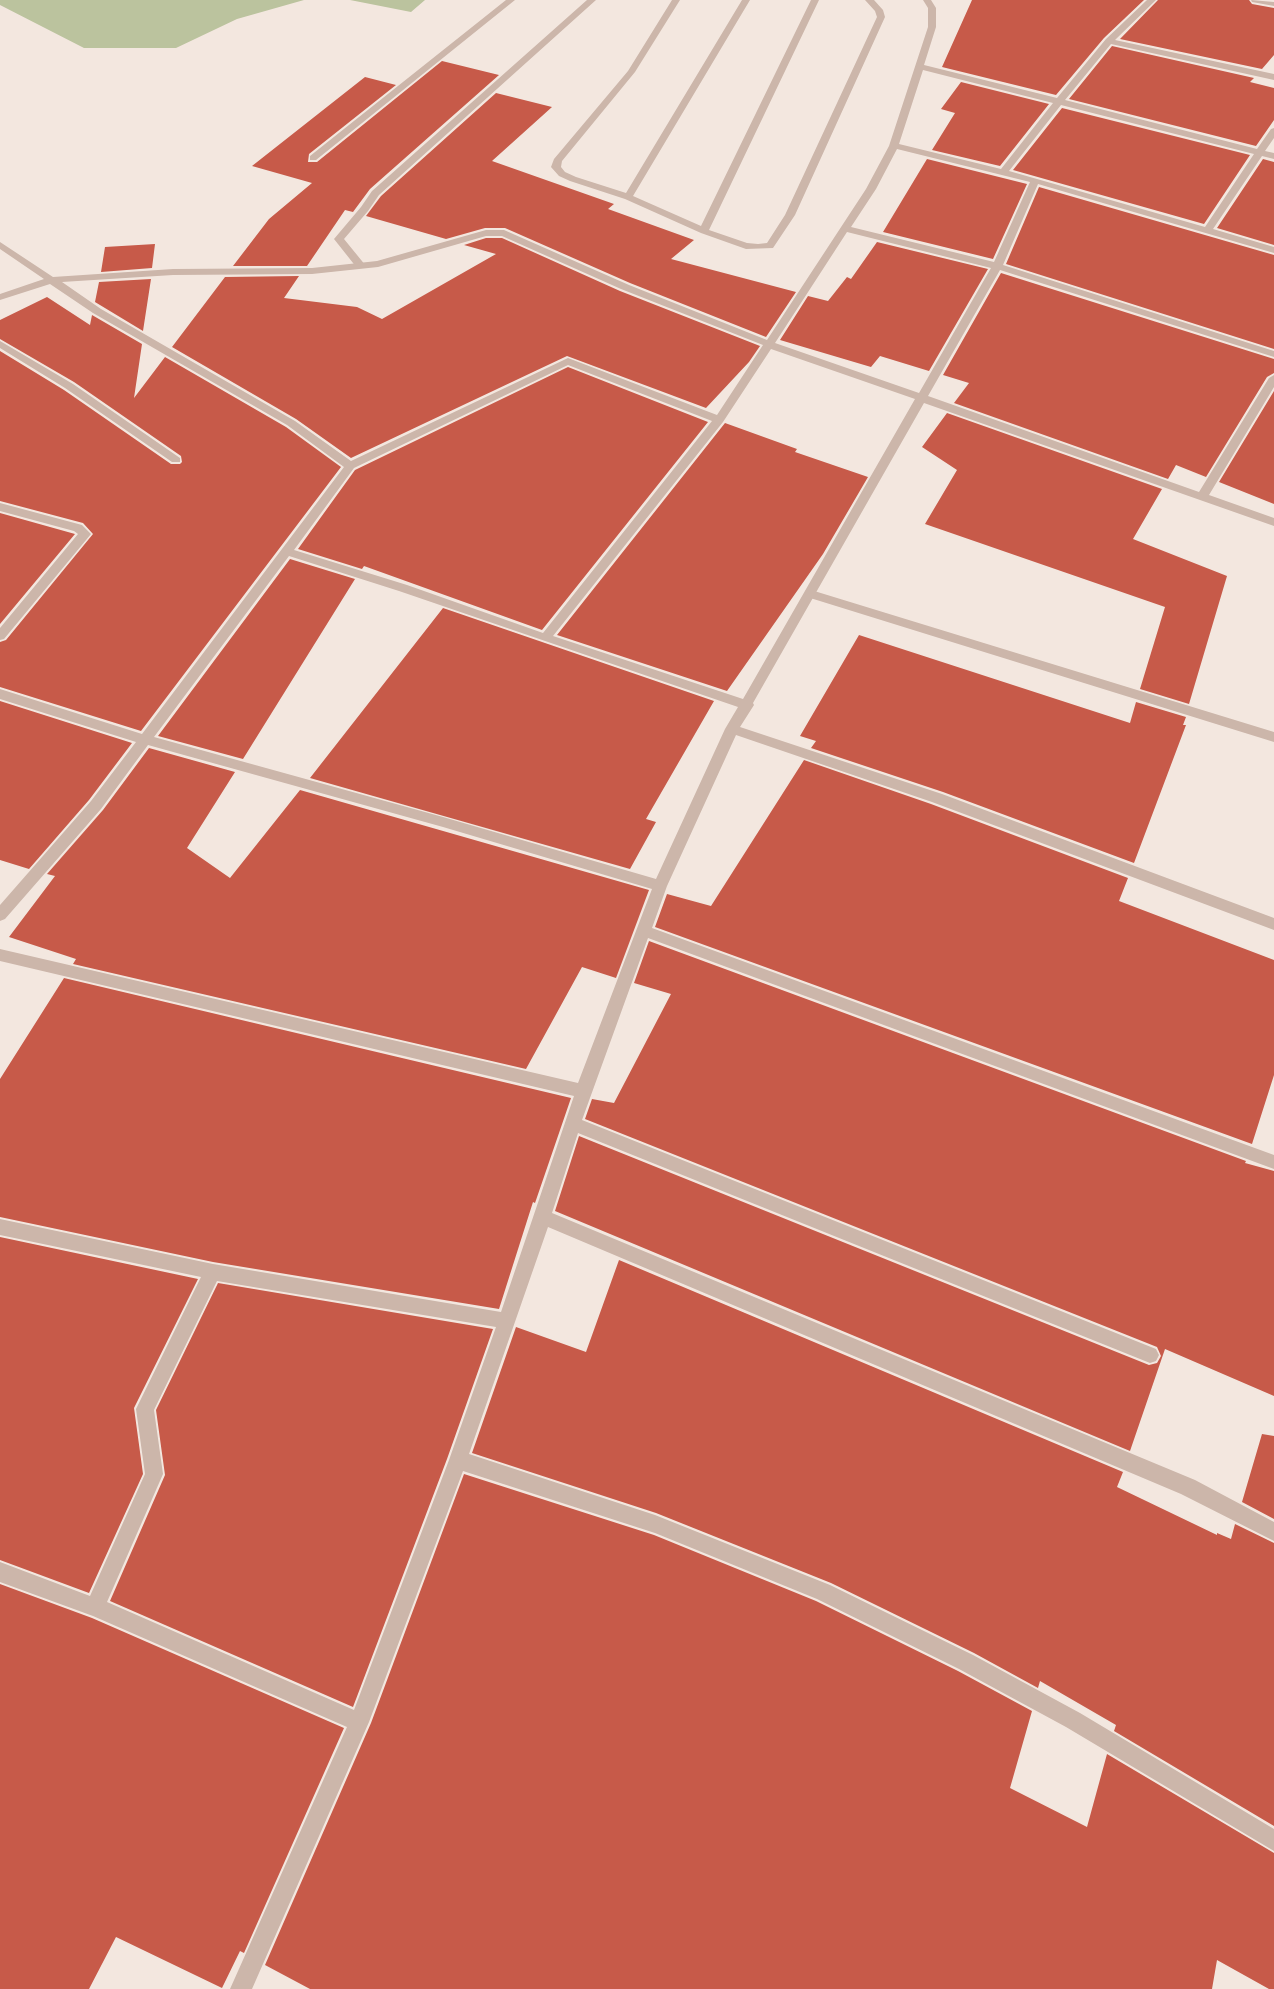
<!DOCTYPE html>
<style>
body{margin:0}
canvas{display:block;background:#f3e7df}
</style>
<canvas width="1274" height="1989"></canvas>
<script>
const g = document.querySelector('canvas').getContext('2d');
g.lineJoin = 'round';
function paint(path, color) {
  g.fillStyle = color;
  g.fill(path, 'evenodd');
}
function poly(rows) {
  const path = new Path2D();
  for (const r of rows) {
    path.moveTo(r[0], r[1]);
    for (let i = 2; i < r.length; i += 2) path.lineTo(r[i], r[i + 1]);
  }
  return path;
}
const green = poly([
 [0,0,304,0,237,19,176,48,84,48,0,5],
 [350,0,425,0,411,12]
]);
const building = poly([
 [972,0,1144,0,1104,38,1056,95,942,67],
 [1158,0,1249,0,1252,4,1274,8,1274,55,1262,69,1120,39],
 [1112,46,1254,78,1250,82,1274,88,1274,120,1256,146,1069,99],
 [442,61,499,75,370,189,353,212,345,210,307,266,233,266,269,219,312,183,252,166,365,77,396,85,309,154,308,162,317,162],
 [961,82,1049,104,1000,166,932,150,955,113,941,109],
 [496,93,552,107,492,161,614,204,608,209,694,240,671,259,796,292,766,337,630,283,505,228,485,228,446,239,366,216,381,196],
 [1062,108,1250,155,1204,224,1013,170],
 [927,159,1027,184,993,259,883,232],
 [1263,159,1274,162,1274,245,1217,228],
 [1039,187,1274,255,1274,349,1006,264],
 [486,238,502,238,620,291,760,346,749,362,706,408,567,356,351,458,296,419,172,347,225,277,299,276,284,298,357,307,382,319,496,254,464,245],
 [877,242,988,269,929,371,880,356,871,367,780,340,808,296,828,301,847,277,851,279],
 [155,244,152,268,101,272,105,247],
 [1001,273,1274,359,1274,373,1267,377,1206,477,1176,465,1168,479,954,403,969,383,943,375],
 [151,279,143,331,95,302,99,282],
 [47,297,90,325,92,315,142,344,134,398,165,357,286,427,341,467,141,731,0,687,0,642,6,640,93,534,83,523,0,501,0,351,64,390,171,464,180,464,182,462,181,456,74,382,0,339,0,320],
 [568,367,708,422,542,630,364,566,362,569,298,549,355,470],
 [1274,391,1274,504,1219,482],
 [947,413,1162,489,1133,539,1227,576,1189,704,1140,689,1165,607,925,524,957,470,922,447],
 [725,423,797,449,795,452,868,477,823,554,727,691,557,635],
 [0,513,75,534,0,624],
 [290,559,355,579,243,759,158,736],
 [443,608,714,701,646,819,656,822,630,869,310,778],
 [859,635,1130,723,1136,702,1186,717,1183,725,1186,725,1134,863,943,792,811,748,816,741,800,736],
 [0,701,132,743,89,800,29,869,0,860],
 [149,748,235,772,187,848,230,878,300,790,649,890,616,978,582,967,526,1069,73,964,76,959,9,937,55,876,47,874,103,810],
 [804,760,931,804,1128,878,1119,901,1274,960,1274,1075,1252,1144,655,927,667,894,711,906],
 [649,941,1246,1161,1245,1163,1274,1171,1274,1396,1165,1349,1130,1451,555,1211,579,1136,1149,1365,1157,1363,1161,1356,1157,1347,585,1119,592,1099,614,1103,671,994,634,983],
 [64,978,571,1098,535,1203,533,1202,499,1309,213,1262,0,1217,0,1079],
 [0,1237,198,1279,134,1408,143,1474,89,1593,0,1560],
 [619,1260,1123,1472,1117,1487,1217,1535,1217,1533,1231,1539,1235,1524,1274,1543,1274,1826,1114,1731,1116,1725,1040,1681,1038,1688,974,1653,831,1583,656,1513,472,1453,516,1327,586,1352],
 [218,1283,493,1329,447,1459,353,1707,110,1601,165,1475,156,1410],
 [1262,1434,1274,1436,1274,1519,1242,1502],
 [464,1474,654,1535,816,1601,958,1671,1032,1711,1010,1788,1087,1827,1107,1754,1274,1853,1274,1989,1269,1989,1217,1960,1212,1989,310,1989,265,1965,371,1723],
 [0,1584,92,1618,344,1728,244,1953,240,1951,222,1988,116,1937,89,1989,0,1989]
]);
const service = poly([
 [506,0,515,0,316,160,310,160,310,156,506,0],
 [587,0,596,0,379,195,368,211,344,239,366,266,357,268,334,239,361,207,372,191,587,0],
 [672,0,680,0,635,72,562,161,561,167,565,172,576,177,626,193,742,0,750,0,633,196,701,226,811,0,819,0,709,230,747,243,758,244,767,243,785,215,877,17,875,11,865,0,874,0,883,10,885,17,795,215,773,248,746,249,701,233,625,199,570,181,559,176,551,167,554,159,628,71,672,0],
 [811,590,1274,732,1274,742,807,597,805,594,811,590]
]);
const minor = poly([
 [923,0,931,0,936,8,936,27,924,65,1057,98,1106,39,1147,0,1156,0,1115,40,1274,74,1274,80,1111,44,1065,100,1257,149,1271,129,1274,128,1274,138,1265,151,1274,153,1274,159,1262,156,1213,229,1274,247,1274,253,1038,184,1003,265,1274,351,1274,357,1000,270,928,396,1199,492,1269,378,1274,375,1274,387,1209,495,1274,518,1274,526,924,403,753,703,754,705,740,727,942,794,1274,918,1274,930,932,802,736,735,667,886,652,928,1274,1155,1274,1169,648,938,582,1120,1156,1349,1159,1355,1156,1361,1150,1363,578,1133,552,1213,1195,1480,1274,1522,1274,1541,1181,1494,548,1227,469,1454,655,1515,830,1585,973,1655,1080,1713,1274,1829,1274,1851,1066,1727,959,1669,817,1599,655,1533,463,1471,369,1722,252,1989,230,1989,347,1727,93,1616,0,1582,0,1562,90,1596,145,1474,136,1409,201,1277,0,1235,0,1219,213,1264,501,1312,574,1096,0,961,0,949,578,1083,652,889,443,827,148,745,101,809,5,919,0,921,0,905,91,801,136,742,0,699,0,689,142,734,344,467,287,425,93,313,50,284,0,300,0,294,44,279,0,249,0,242,53,277,173,269,312,268,377,261,486,230,504,230,629,285,767,340,866,189,889,146,928,27,928,8,923,0],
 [923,70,1053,103,1001,169,899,144,923,70],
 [1061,105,1254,154,1205,227,1009,171,1061,105],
 [897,149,1030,182,994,262,851,227,876,189,897,149],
 [847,232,991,268,919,393,775,343,847,232],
 [486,236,502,236,621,289,763,345,717,415,568,358,351,461,295,421,101,309,62,282,173,275,312,274,378,267,486,236],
 [771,349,915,399,743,699,553,636,723,422,771,349],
 [568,365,712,421,543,633,407,585,294,550,354,468,568,365],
 [289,556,399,591,738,707,725,729,656,879,443,817,154,737,289,556],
 [217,1281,496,1327,449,1460,354,1710,107,1602,163,1474,154,1410,217,1281],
 [1251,0,1274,2,1274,6,1252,2,1251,0],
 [0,341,73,384,180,458,180,462,172,462,65,388,0,348,0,341],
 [0,503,82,525,91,534,4,639,0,640,0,628,78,534,74,531,0,511,0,503]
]);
paint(green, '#bbc39e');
paint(building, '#c75a49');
paint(service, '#ccb6aa');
paint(minor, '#ccb6aa');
</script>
